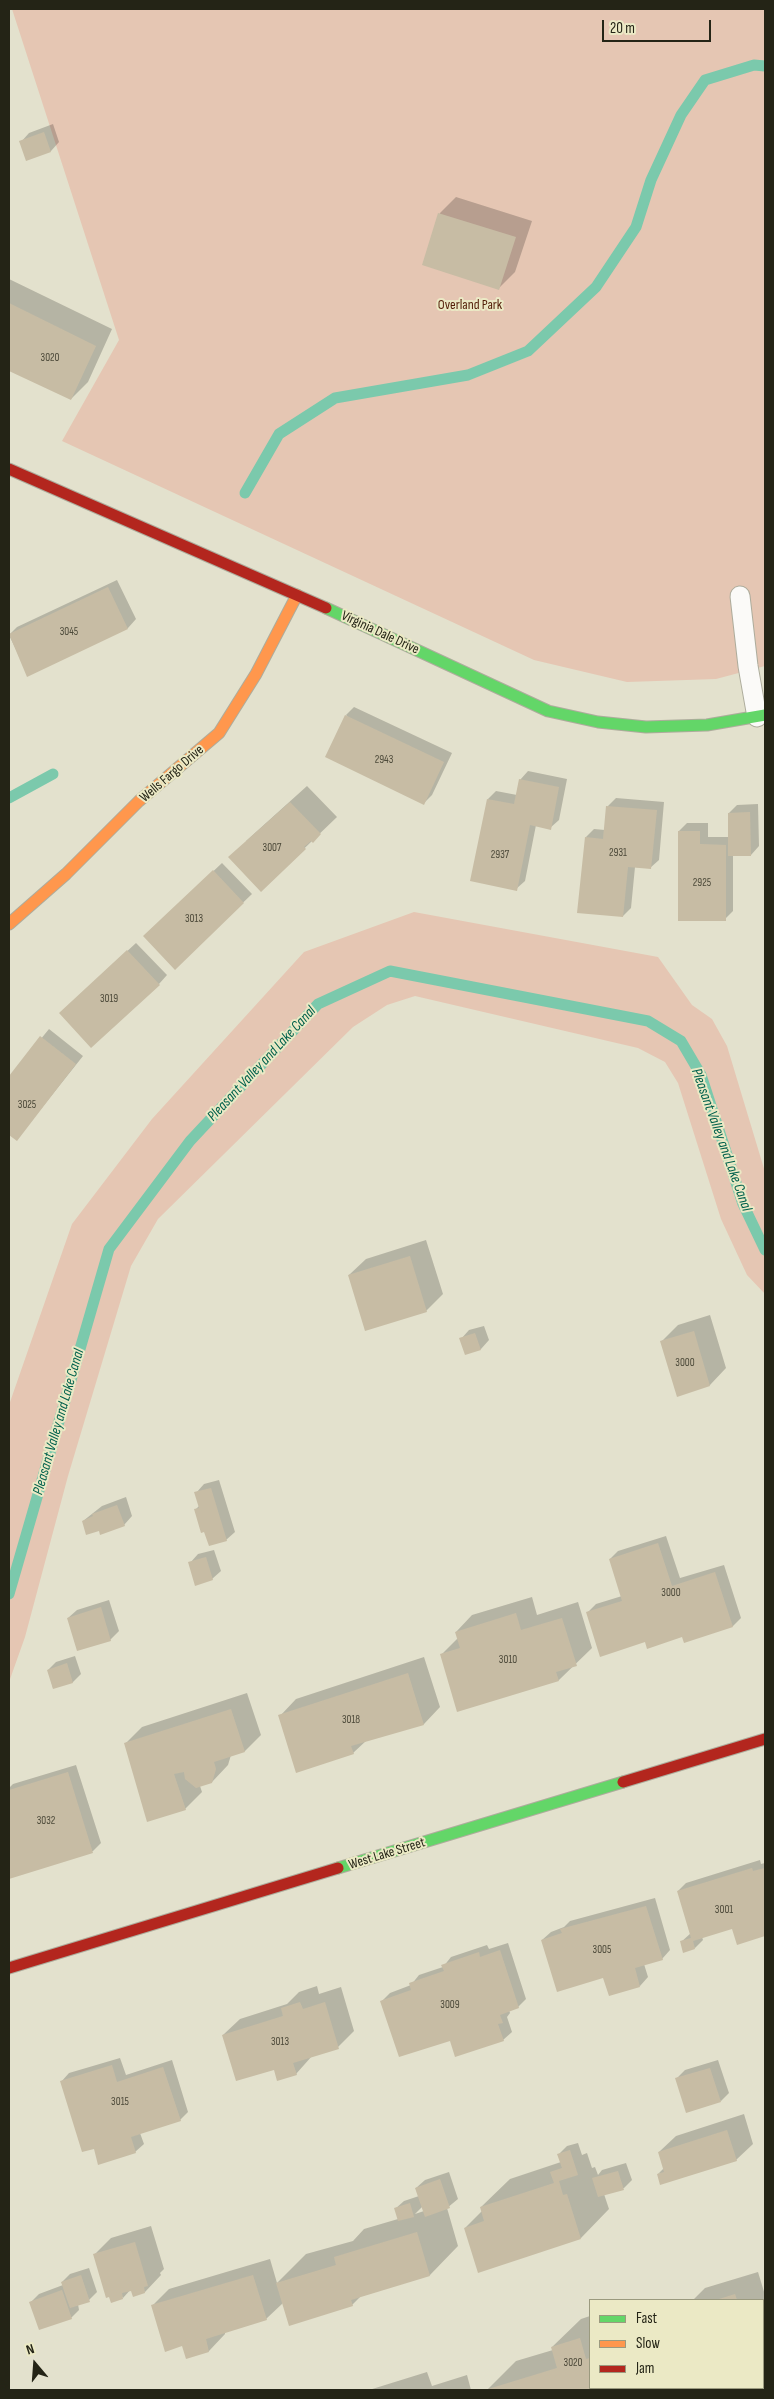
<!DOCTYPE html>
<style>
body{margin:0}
#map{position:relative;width:774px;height:2399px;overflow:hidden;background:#e3e1cd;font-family:"Sofia Sans Condensed",sans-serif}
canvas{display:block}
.frame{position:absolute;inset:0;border:10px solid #242416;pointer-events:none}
.legend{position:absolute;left:589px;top:2299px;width:175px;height:90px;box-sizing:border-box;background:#ebe9c5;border:1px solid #9b9a7f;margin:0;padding:6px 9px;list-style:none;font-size:15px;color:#242416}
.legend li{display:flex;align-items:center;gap:10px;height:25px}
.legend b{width:25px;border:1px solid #9b9a7f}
.north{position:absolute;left:10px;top:2339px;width:50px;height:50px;-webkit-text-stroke:4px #ebe9c5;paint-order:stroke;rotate:342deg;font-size:14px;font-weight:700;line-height:20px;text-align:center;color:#242416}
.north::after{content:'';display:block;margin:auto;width:18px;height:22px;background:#242416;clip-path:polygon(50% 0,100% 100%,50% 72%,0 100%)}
.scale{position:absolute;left:602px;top:20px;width:109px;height:22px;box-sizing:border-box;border:2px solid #242416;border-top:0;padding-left:6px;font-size:15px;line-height:18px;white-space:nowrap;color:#242416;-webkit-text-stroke:4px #ebe9c5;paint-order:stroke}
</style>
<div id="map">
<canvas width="774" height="2399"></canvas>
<div class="frame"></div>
<ul class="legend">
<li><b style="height:6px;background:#63d668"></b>Fast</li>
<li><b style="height:6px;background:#ff974d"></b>Slow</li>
<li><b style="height:6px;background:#b3261e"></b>Jam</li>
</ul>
<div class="north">N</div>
<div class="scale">20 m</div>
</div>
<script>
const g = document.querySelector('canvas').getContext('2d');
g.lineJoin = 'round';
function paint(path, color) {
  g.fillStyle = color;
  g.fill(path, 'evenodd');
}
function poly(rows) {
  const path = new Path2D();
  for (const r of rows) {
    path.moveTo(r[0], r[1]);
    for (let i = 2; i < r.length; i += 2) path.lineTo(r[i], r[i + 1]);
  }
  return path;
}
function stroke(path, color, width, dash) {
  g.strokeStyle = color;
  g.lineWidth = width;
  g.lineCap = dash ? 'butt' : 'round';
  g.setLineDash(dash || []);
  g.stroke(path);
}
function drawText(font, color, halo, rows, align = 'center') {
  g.font = font + ' "Sofia Sans Condensed",sans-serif';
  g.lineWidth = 4;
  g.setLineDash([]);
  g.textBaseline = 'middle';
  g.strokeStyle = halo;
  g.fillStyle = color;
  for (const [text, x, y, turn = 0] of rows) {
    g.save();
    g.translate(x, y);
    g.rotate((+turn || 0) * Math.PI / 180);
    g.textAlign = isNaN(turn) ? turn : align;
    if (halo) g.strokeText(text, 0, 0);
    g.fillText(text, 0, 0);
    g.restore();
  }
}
const green = poly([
 [12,9,765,9,765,666,716,679,627,682,534,660,62,441,119,340],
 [414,912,658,957,692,1005,712,1019,727,1046,765,1172,765,1294,747,1275,721,1219,678,1083,665,1062,638,1048,415,996,387,1005,353,1027,158,1219,131,1266,68,1476,25,1637,9,1682,9,1405,72,1224,152,1119,304,952]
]);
const shadow = poly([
 [53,124,59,142,51,151,27,159,21,142,29,133],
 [456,197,532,221,515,272,499,288,424,264,440,213],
 [9,279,112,329,88,382,71,399,9,370],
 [117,580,136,619,128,628,28,675,9,635,17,627],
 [354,707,452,753,432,795,424,803,346,715],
 [528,771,567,779,559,820,550,828,536,825,525,881,516,889,488,799,496,791,517,795,520,780],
 [307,786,337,817,261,890,246,841],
 [616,798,664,802,659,860,650,868,635,867,631,908,623,916,586,837,594,829,605,830,608,806],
 [758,804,759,846,751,855,733,855,733,911,725,919,679,831,687,823,708,823,708,837,729,837,729,813,737,805],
 [222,863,252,894,175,968,153,928],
 [136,943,167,975,159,984,69,1005],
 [49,1029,83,1056,17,1139,9,1133,9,1078],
 [426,1240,443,1294,426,1311,349,1275,366,1259],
 [710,1315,726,1368,710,1385,678,1395,662,1341,678,1325],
 [484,1326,489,1340,481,1349,466,1354,461,1339,469,1330],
 [219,1480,235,1532,226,1540,196,1509,199,1506,196,1493,204,1484],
 [126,1497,132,1516,124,1525,99,1529,83,1521,102,1506],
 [666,1536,680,1578,724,1565,741,1618,733,1626,645,1641,587,1613,596,1604,622,1596,610,1559,618,1551],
 [214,1550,221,1571,212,1579,190,1563,198,1554],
 [532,1597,537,1615,578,1602,592,1648,559,1680,458,1710,441,1655,458,1638,456,1632,472,1615],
 [109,1600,119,1631,110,1640,68,1618,77,1610],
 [75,1656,81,1674,73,1682,53,1688,48,1670,56,1662],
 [424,1657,440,1707,424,1724,367,1740,353,1753,280,1716,296,1699],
 [247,1693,261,1735,245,1751,231,1755,228,1765,212,1782,200,1786,202,1792,185,1809,125,1744,142,1727],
 [76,1765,101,1843,93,1851,9,1878,9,1788,13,1784],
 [760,1860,761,1864,765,1863,765,1935,737,1943,733,1927,702,1937,703,1940,695,1948,681,1942,691,1933,678,1891,686,1883],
 [655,1898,670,1950,662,1959,644,1964,648,1977,640,1986,604,1976,542,1940,551,1932,564,1927,570,1921],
 [508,1943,526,1999,518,2007,509,2010,510,2013,507,2017,512,2032,503,2040,451,2039,382,2001,390,1993,411,1985,419,1975,443,1967,451,1957,487,1945,489,1949],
 [317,1986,319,1994,341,1987,354,2031,338,2047,312,2056,296,2074,275,2068,223,2035,240,2019,287,2004,299,1992],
 [120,2058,126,2075,172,2060,188,2112,180,2120,140,2133,144,2144,135,2152,94,2148,61,2082,69,2073],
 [718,2060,729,2093,721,2101,676,2079,685,2070],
 [744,2114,753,2144,736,2160,658,2174,664,2168,659,2152,676,2136],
 [578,2143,582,2155,587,2153,592,2168,595,2167,598,2175,602,2170,626,2163,632,2180,624,2188,604,2194,609,2209,581,2238,465,2228,482,2211,481,2207,510,2179,561,2162,559,2154,567,2146],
 [449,2172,458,2199,447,2208,458,2246,430,2275,362,2295,352,2305,283,2303,266,2319,225,2332,225,2334,209,2351,187,2357,183,2345,152,2306,169,2289,270,2259,277,2283,306,2254,353,2241,364,2229,398,2219,395,2209,404,2201,419,2196,416,2188,425,2180],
 [423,2206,424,2211,415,2214],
 [151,2226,164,2269,160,2273,161,2275,145,2292,132,2288,123,2298,94,2255,111,2238],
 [89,2268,97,2292,89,2300,78,2304,79,2310,71,2318,31,2302,39,2294,63,2285,62,2282,70,2274],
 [758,2272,765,2295,765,2359,763,2359,763,2300,693,2300,705,2288],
 [590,2316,590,2388,632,2388,629,2390,487,2390,516,2361,553,2350,552,2347,581,2319],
 [427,2372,432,2386,467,2375,471,2390,369,2390]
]);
const stream = poly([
 [245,493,279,434,335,398,468,375,528,351,596,287,636,227,651,180,681,115,705,80,754,65,765,66],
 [9,798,53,774],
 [9,1594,109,1249,190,1141,318,1004,390,971,648,1021,681,1041,701,1075,743,1204,765,1250]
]);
const building = poly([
 [44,132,51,152,26,161,19,141],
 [438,213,516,237,499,290,422,265],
 [9,303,96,346,71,400,9,371],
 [108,587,128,629,27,677,9,634],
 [345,715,444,762,424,805,325,757],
 [519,779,559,787,551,830,530,825,517,891,470,881,487,799,514,804],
 [290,802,321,834,313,843,311,841,304,847,306,849,261,892,228,857],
 [606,806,657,810,651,869,628,867,623,917,577,913,585,837,603,839],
 [750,812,751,856,728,856,728,813],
 [678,831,700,831,700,844,726,845,726,921,678,921],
 [213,870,244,903,175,970,143,936],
 [127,950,160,985,91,1048,59,1013],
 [40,1036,76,1064,17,1141,9,1135,9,1076],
 [410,1256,427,1312,365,1331,348,1275],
 [694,1331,710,1386,677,1397,660,1341],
 [475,1333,481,1350,465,1355,459,1338],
 [211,1488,227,1541,209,1546,204,1532,201,1533,194,1509,199,1508,194,1492],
 [117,1505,125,1526,100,1535,99,1531,86,1535,82,1521,93,1516,92,1514],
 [658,1543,672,1586,715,1572,733,1627,684,1643,682,1637,647,1649,645,1642,600,1657,586,1612,622,1601,609,1559],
 [206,1557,213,1580,195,1586,188,1562],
 [101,1607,111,1641,77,1651,67,1618],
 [516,1613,521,1630,562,1618,577,1666,556,1672,559,1681,457,1712,440,1654,460,1648,455,1632],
 [67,1663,73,1683,53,1689,47,1670],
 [408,1673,424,1725,351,1746,354,1754,296,1773,278,1715],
 [231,1709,245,1752,214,1762,216,1769,212,1783,196,1788,185,1779,184,1772,174,1774,186,1810,147,1822,124,1743],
 [68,1772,93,1853,9,1879,9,1790],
 [752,1868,753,1871,765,1868,765,1936,737,1945,732,1929,693,1941,695,1949,683,1953,680,1941,691,1938,677,1891],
 [646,1906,663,1960,635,1968,640,1987,609,1996,603,1978,557,1992,541,1940,562,1933,560,1929],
 [500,1950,519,2008,500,2015,503,2023,498,2024,504,2041,455,2057,450,2041,399,2057,380,2001,411,1990,409,1983,444,1971,441,1965,479,1952,480,1957],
 [300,2002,303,2009,325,2002,339,2049,293,2063,297,2075,277,2081,274,2070,236,2081,222,2035,283,2016,281,2008],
 [112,2065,117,2082,163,2067,181,2121,131,2137,136,2153,98,2165,94,2149,82,2152,60,2081],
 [710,2068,721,2102,686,2113,675,2078],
 [727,2130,737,2161,660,2185,657,2174,664,2172,658,2152],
 [570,2150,578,2175,559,2181,563,2195,567,2194,581,2239,478,2273,464,2228,484,2221,480,2207,554,2183,550,2172,562,2168,557,2154],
 [618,2171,624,2190,598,2197,592,2178],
 [440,2179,450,2208,425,2217,415,2188],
 [410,2203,414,2217,398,2221,394,2208],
 [417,2232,430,2276,351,2300,353,2306,289,2326,276,2283,336,2265,334,2257],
 [135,2242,148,2286,144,2287,145,2293,133,2297,131,2291,122,2293,123,2299,111,2303,109,2297,106,2298,93,2254],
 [81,2275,90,2302,70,2308,61,2282],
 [253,2275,267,2320,206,2339,209,2352,186,2359,182,2346,165,2352,151,2305],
 [62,2290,72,2319,39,2330,29,2302],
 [735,2294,737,2300,716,2300],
 [765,2311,765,2360,763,2361,763,2312],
 [580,2338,586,2359,590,2358,590,2388,623,2388,624,2390,485,2390,557,2368,551,2347]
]);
const lane = poly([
 [740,596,748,666,757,717]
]);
const fast = poly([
 [326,608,548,711,598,722,646,727,707,725,765,715],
 [338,1868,623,1782]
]);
const slow = poly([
 [9,924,66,874,139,801,219,733,256,674,297,595]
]);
const jam = poly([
 [9,469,326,608],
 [623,1782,765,1739],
 [9,1968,338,1868]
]);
const numberNames = [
 ["3020",50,358],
 ["3045",69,632],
 ["2943",384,760],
 ["3007",272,848],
 ["2931",618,853],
 ["2937",500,855],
 ["2925",702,883],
 ["3013",194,919],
 ["3019",109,999],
 ["3025",27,1105],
 ["3000",685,1363],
 ["3000",671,1593],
 ["3010",508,1660],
 ["3018",351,1720],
 ["3032",46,1821],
 ["3001",724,1910],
 ["3005",602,1950],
 ["3009",450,2005],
 ["3013",280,2042],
 ["3015",120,2102],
 ["3020",573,2363]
];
const parkNames = [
 ["Overland Park",470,305]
];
const streetNames = [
 ["Virginia Dale Drive",380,633,25],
 ["Wells Fargo Drive",172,774,-41],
 ["West Lake Street",387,1854,-17]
];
const waterNames = [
 ["Pleasant Valley and Lake Canal",262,1064,-47],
 ["Pleasant Valley and Lake Canal",721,1140,70],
 ["Pleasant Valley and Lake Canal",59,1422,-74]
];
paint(green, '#e5c6b3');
paint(shadow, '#0003');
stroke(stream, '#7bc9ac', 11);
paint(building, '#c7bca4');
stroke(lane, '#adac9c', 21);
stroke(fast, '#adac9c', 13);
stroke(slow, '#adac9c', 13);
stroke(jam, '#adac9c', 13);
stroke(lane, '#fbfaf8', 19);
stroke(fast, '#63d668', 11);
stroke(slow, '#ff974d', 11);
stroke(jam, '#b3261e', 11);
drawText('11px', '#4d4a3a', null, numberNames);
drawText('14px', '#521c07', '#ebe9c5', parkNames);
drawText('14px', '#242416', '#ebe9c5', streetNames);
drawText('italic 15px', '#00614c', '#ebe9c5', waterNames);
</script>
